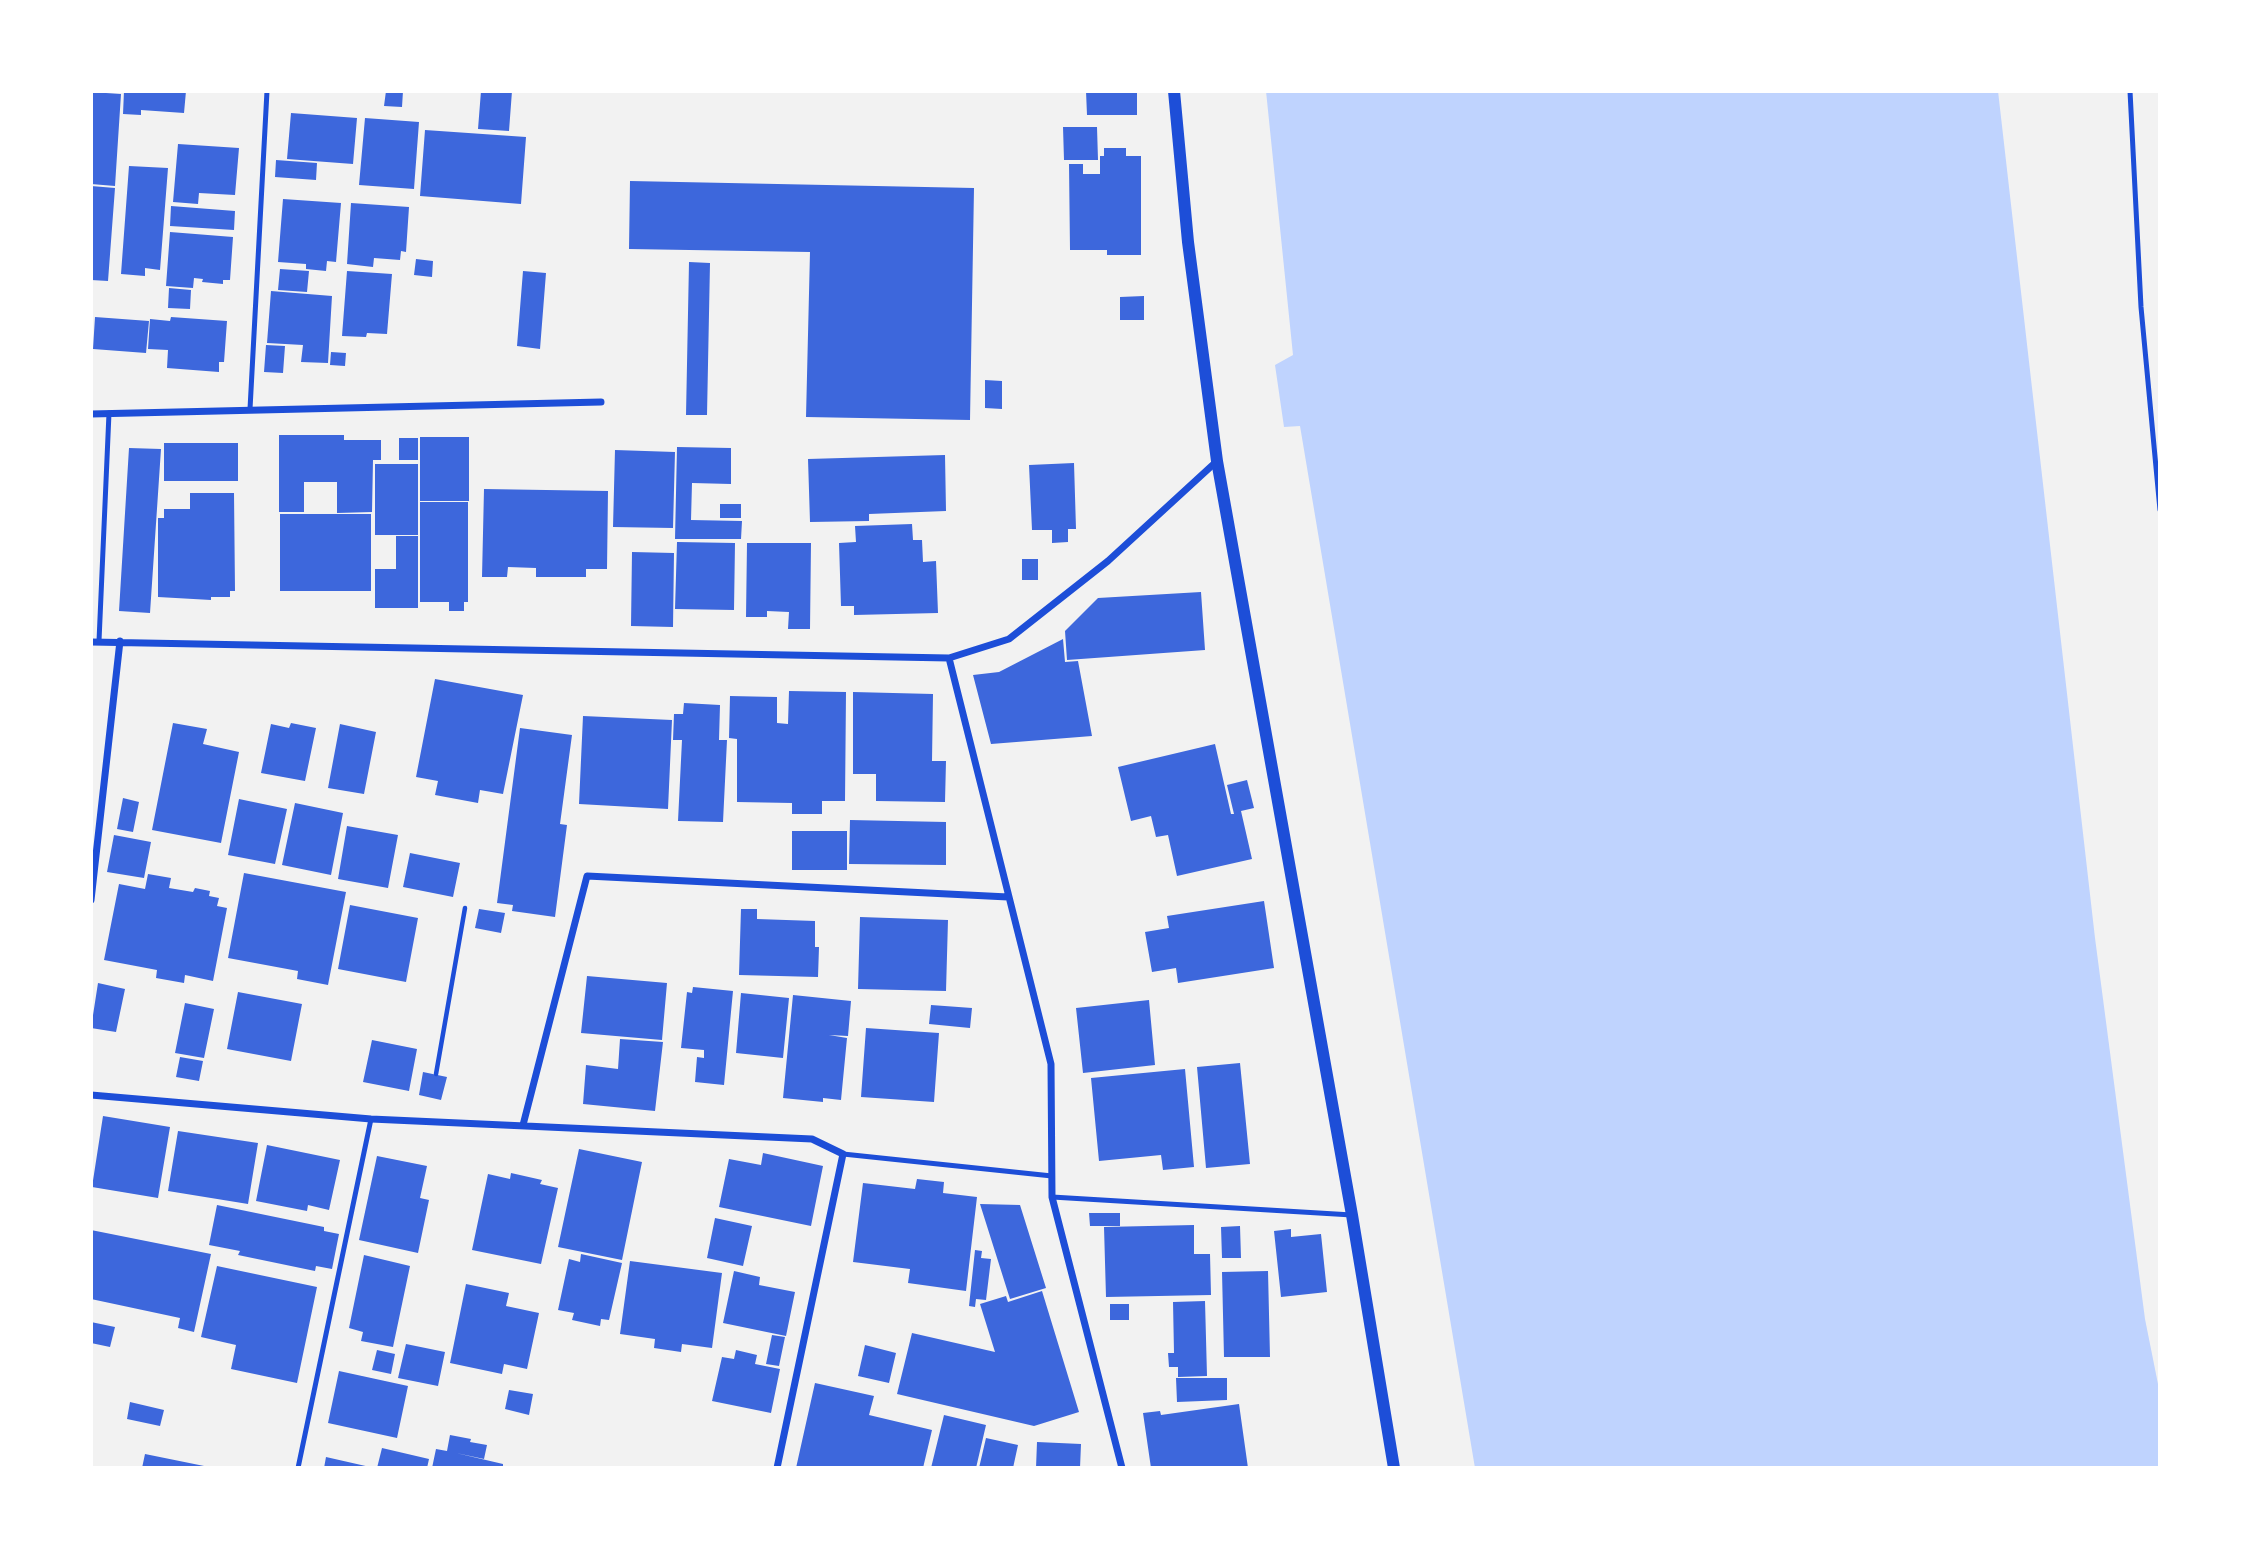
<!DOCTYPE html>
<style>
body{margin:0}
#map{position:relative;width:2251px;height:1559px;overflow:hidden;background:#f2f2f2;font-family:Figtree,sans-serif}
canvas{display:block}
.frame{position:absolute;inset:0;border:93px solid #fff;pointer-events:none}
</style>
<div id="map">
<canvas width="2251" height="1559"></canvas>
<div class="frame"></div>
</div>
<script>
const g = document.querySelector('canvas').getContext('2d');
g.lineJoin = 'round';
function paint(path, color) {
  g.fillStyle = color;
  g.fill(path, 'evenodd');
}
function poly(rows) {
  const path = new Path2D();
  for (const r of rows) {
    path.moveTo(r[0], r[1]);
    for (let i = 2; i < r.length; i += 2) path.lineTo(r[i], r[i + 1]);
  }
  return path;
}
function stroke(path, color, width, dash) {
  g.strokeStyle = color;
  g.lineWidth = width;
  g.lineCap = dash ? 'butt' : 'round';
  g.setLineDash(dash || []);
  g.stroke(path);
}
const water = poly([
 [1266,91,1998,91,2095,938,2145,1319,2160,1394,2160,1468,1475,1468,1300,426,1284,427,1275,365,1293,355]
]);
const building = poly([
 [124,91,186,91,184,113,141,110,141,115,123,114],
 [386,91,403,91,402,107,384,106],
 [481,91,512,91,509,131,478,129],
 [1086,91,1137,91,1137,115,1087,115],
 [91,92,121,94,115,186,91,184],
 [291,113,357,118,353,164,287,159],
 [365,118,419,122,414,189,359,185],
 [1063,127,1097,127,1098,160,1064,160],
 [425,130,526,137,521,204,420,196],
 [178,144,239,148,235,195,199,193,198,204,173,202],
 [1104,148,1126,148,1126,156,1141,156,1141,255,1107,255,1107,250,1070,250,1069,164,1083,164,1083,174,1100,174,1100,156,1104,156],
 [276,160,317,163,316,180,275,177],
 [129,166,168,168,160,270,145,268,145,276,121,274],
 [630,181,974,188,970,420,806,417,810,252,629,249],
 [91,186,115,188,108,281,91,280],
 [283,199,341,203,336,262,327,261,326,271,306,269,306,264,278,262],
 [351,203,409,207,406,252,401,251,400,260,374,258,373,267,347,264],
 [171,206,235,211,234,230,170,226],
 [170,232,233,237,230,280,223,280,223,284,202,282,203,279,194,278,193,288,166,286],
 [416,259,433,261,432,277,414,275],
 [689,262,710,263,707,415,686,415],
 [280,269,309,271,307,292,278,290],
 [347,271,392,274,387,334,367,333,366,337,342,336],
 [523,271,546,273,540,349,517,346],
 [169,288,191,290,190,309,168,308],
 [271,291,332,296,328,363,301,362,303,345,267,343],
 [1144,296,1144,320,1120,320,1120,297],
 [95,317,149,321,146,353,93,349],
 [171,317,227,321,224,362,219,362,219,372,167,368,168,350,148,349,150,319,170,321],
 [266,345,285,346,283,373,264,372],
 [331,352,346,353,345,366,330,365],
 [985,380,1002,381,1002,409,985,408],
 [279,435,344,435,344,440,381,440,381,460,373,460,372,512,337,513,337,482,304,482,304,512,279,512],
 [420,437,469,437,469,501,420,501],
 [399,438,418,438,418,460,399,460],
 [164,443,238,443,238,481,164,481],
 [677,447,731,448,731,484,692,483,691,520,742,521,741,539,675,539],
 [129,448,161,449,150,613,119,611],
 [615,450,675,452,673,528,613,527],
 [945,455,946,511,869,514,869,521,810,522,808,459],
 [1074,463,1076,529,1068,529,1068,542,1052,543,1052,530,1032,530,1029,465],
 [375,464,418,464,418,535,375,535],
 [484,489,608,491,607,569,586,569,586,577,536,577,536,568,508,567,507,577,482,577],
 [190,493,234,493,235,591,230,591,230,597,211,597,211,600,158,597,158,518,164,518,164,509,190,509],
 [420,502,468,502,468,602,464,602,464,611,449,611,449,602,420,602],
 [720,504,741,504,741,518,720,518],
 [280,514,371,514,371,591,280,591],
 [912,524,913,540,922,540,923,562,936,561,938,613,854,615,854,606,841,606,839,543,856,542,855,526],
 [396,536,418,536,418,608,375,608,375,569,396,569],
 [677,542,735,543,734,610,675,609],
 [747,543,811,543,810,629,788,629,789,612,767,611,767,617,746,617],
 [632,552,674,553,673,627,631,626],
 [1022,559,1038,559,1038,580,1022,580],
 [1201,592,1205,650,1067,660,1065,631,1098,598],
 [1063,639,1065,662,1078,661,1092,736,991,744,973,675,999,672],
 [435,679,523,695,503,794,480,790,478,803,435,795,438,781,416,777],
 [789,691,846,692,845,801,822,801,822,814,792,814,792,803,737,802,737,739,729,738,730,696,777,697,777,723,788,724],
 [853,692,933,694,932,761,946,761,945,802,876,801,876,774,853,774],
 [684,703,720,705,719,740,727,740,723,822,678,821,682,740,673,740,674,714,683,714],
 [583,716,672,720,668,809,579,804],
 [173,723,207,729,203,744,239,752,221,843,152,830],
 [291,723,316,728,305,781,261,773,271,724,289,728],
 [340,724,376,732,364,794,328,788],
 [520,728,572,735,560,824,567,825,555,917,512,911,513,905,497,903],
 [1215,744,1231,814,1234,814,1227,785,1247,780,1254,808,1241,811,1252,859,1177,876,1168,835,1156,837,1151,816,1131,821,1118,767],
 [123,798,139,802,133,832,117,829],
 [239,799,287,809,275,864,228,855],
 [295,803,343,813,331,875,282,865],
 [850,820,946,822,946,865,849,864],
 [347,826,398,835,388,888,338,879],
 [792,831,847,831,847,870,792,870],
 [114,835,151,842,144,878,107,872],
 [410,853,460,863,453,897,403,887],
 [244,873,346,892,328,985,297,979,298,971,228,958],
 [148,874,171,878,169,888,193,892,195,888,210,891,209,896,219,898,217,906,227,908,213,981,185,975,184,983,156,978,157,970,104,960,119,884,145,889],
 [1264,901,1274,968,1178,983,1176,968,1152,972,1145,932,1169,928,1167,916],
 [350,905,418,918,406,982,338,969],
 [479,909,505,913,501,933,475,928],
 [741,909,757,909,757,919,815,921,815,947,819,947,818,977,739,975],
 [860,917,948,920,946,991,858,989],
 [587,976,667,983,662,1040,581,1033],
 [98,983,125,989,116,1032,91,1028],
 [693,987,733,991,724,1085,695,1082,697,1057,704,1058,704,1050,681,1048,687,992,692,993],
 [238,992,302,1004,291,1061,227,1049],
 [741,993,789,998,783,1058,736,1053],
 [793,995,851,1001,848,1036,829,1035,847,1038,841,1100,823,1098,823,1102,783,1098],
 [1149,1000,1155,1065,1083,1073,1076,1008],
 [185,1003,214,1009,204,1058,175,1053],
 [931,1005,972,1008,970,1028,929,1024],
 [866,1028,939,1033,934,1102,861,1097],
 [620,1039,663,1042,655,1111,583,1104,586,1065,618,1069],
 [372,1040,417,1049,409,1091,363,1082],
 [180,1057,203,1061,199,1081,176,1077],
 [1240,1063,1250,1164,1206,1168,1197,1067],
 [1185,1069,1194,1167,1163,1170,1161,1155,1099,1161,1091,1078],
 [423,1072,447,1077,441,1100,419,1095],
 [103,1116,170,1127,158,1198,92,1187],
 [178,1131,258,1143,248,1204,168,1191],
 [267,1145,340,1160,329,1210,308,1205,307,1211,256,1201],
 [579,1149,642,1162,622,1260,558,1247],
 [763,1153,823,1166,811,1226,719,1207,729,1159,761,1165],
 [377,1156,427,1166,420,1198,429,1200,418,1253,359,1240],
 [511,1173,542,1180,540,1184,558,1188,541,1264,472,1250,488,1174,510,1179],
 [917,1179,944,1182,943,1193,977,1197,966,1291,908,1283,910,1269,853,1262,863,1183,915,1189],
 [980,1204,1020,1205,1046,1288,1010,1299],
 [217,1205,324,1227,324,1231,339,1234,332,1269,316,1266,315,1271,238,1255,240,1251,209,1245],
 [1089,1213,1120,1213,1120,1226,1090,1226],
 [715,1218,752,1226,743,1266,707,1258],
 [1194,1225,1194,1254,1210,1254,1211,1295,1106,1297,1104,1227],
 [1240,1226,1241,1258,1222,1258,1221,1227],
 [1291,1229,1291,1237,1321,1234,1327,1292,1281,1297,1274,1231],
 [91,1230,211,1254,194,1332,178,1328,180,1318,91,1299],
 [975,1250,982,1251,981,1258,991,1259,986,1300,976,1299,975,1307,969,1306],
 [581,1254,622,1263,609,1320,601,1319,600,1326,572,1320,574,1313,558,1310,569,1259,580,1262],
 [364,1255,410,1266,393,1347,361,1341,363,1332,349,1328],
 [630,1261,722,1273,712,1348,682,1344,681,1352,654,1348,655,1339,620,1334],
 [217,1266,317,1287,297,1383,231,1369,236,1345,201,1337],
 [734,1271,760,1277,759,1285,795,1292,786,1336,723,1323],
 [1268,1271,1270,1357,1224,1357,1222,1272],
 [466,1284,509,1293,506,1306,539,1313,527,1369,504,1364,502,1374,450,1363],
 [1042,1291,1079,1412,1034,1426,897,1394,912,1333,995,1352,980,1304,1006,1296,1008,1302],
 [1205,1301,1207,1376,1178,1377,1178,1367,1169,1367,1168,1353,1174,1353,1173,1302],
 [1110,1304,1129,1304,1129,1320,1110,1320],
 [91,1322,115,1327,110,1347,91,1343],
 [772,1335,785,1337,779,1366,766,1364],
 [406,1344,445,1352,438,1386,398,1378],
 [865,1345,896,1353,889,1383,858,1376],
 [377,1350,395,1354,391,1374,372,1370],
 [736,1350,757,1355,755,1364,780,1369,771,1413,712,1401,722,1357,734,1359],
 [339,1371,408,1386,397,1438,328,1423],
 [1176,1378,1227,1378,1227,1400,1177,1402],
 [815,1383,874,1396,869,1415,932,1430,923,1468,796,1468],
 [509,1390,533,1394,529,1415,505,1409],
 [130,1402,164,1410,160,1426,127,1419],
 [1239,1404,1248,1468,1151,1468,1143,1413,1160,1411,1161,1415],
 [944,1415,986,1425,976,1468,931,1468],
 [450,1435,471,1439,470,1442,487,1445,484,1459,456,1453,503,1464,503,1468,432,1468,436,1449,447,1451],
 [986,1438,1018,1445,1013,1468,979,1468],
 [1037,1442,1081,1444,1080,1468,1036,1468],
 [382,1448,429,1459,427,1468,377,1468],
 [145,1454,209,1467,209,1468,142,1468],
 [326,1457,370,1467,370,1468,324,1468]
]);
const path = poly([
 [436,1074,465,908]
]);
const service = poly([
 [2130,91,2141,307,2160,510],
 [250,409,267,91],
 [99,641,109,413],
 [843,1154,1052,1176],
 [1052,1197,1352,1215],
 [298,1468,371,1119]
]);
const minor = poly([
 [91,414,601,402],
 [91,642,949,658,1009,639,1108,561,1217,461],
 [949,658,1051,1064,1052,1197,1122,1468],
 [91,900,120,641],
 [91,1095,371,1119,812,1139,843,1154,777,1468],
 [523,1125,587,876,1008,897]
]);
const tertiary = poly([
 [1174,91,1188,242,1217,461,1352,1215,1394,1468]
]);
paint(water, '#bfd3fe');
paint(building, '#3d67dc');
stroke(path, '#1d4ed8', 4.5);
stroke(service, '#1d4ed8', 5);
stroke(minor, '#1d4ed8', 7);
stroke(tertiary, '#1d4ed8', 12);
</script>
